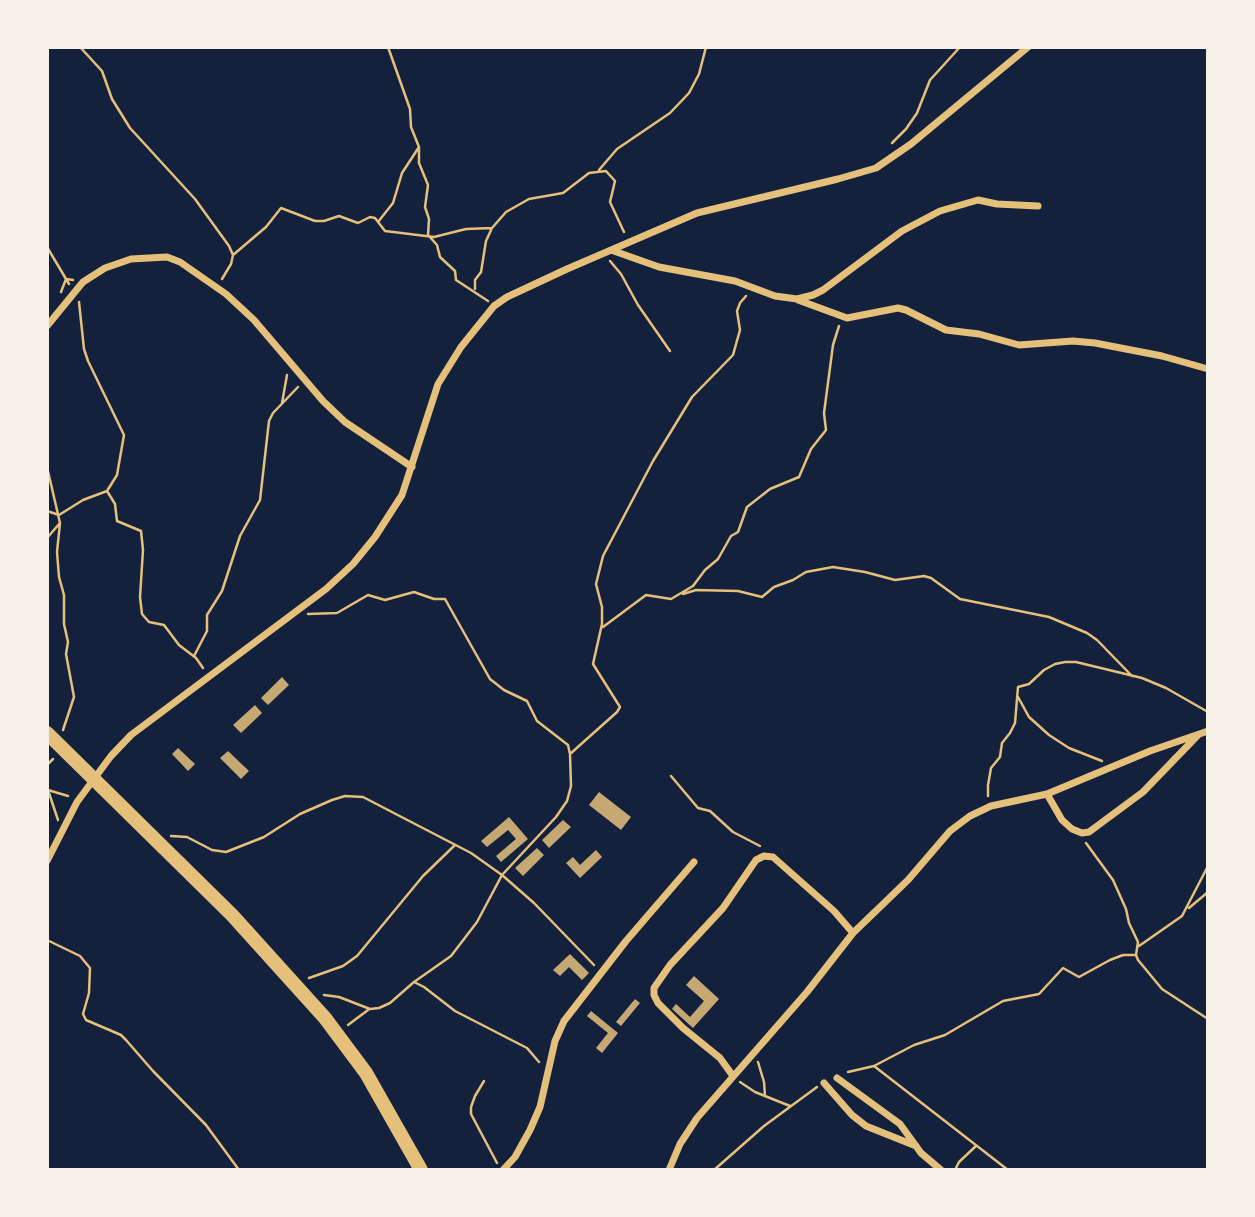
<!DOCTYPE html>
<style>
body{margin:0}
#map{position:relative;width:1255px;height:1217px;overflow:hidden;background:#14213d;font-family:Montserrat,sans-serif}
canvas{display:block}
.frame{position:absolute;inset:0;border:49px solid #f6f1e7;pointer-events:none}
</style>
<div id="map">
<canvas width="1255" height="1217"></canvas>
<div class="frame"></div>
</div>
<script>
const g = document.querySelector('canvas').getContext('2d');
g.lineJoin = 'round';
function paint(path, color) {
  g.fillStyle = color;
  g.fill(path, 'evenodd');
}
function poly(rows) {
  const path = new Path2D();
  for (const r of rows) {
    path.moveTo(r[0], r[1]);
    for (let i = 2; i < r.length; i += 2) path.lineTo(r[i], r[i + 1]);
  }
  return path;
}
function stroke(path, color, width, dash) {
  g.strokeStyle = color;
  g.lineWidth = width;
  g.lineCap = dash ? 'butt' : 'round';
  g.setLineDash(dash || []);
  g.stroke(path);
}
const building = poly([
 [282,677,289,685,268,705,261,698],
 [255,705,262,713,241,733,233,725],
 [178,748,195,764,188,771,172,754],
 [228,751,249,771,241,779,220,758],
 [599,792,631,817,621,830,589,805],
 [509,817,528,839,501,862,496,856,516,839,508,830,487,847,481,841],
 [563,820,571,827,549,848,542,840],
 [537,848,544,855,523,876,515,868],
 [596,850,602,857,580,878,566,863,573,857,580,865],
 [570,954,589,973,582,980,569,967,560,976,553,970],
 [694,976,719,999,693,1028,672,1009,676,1004,690,1017,704,1001,686,985],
 [635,999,640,1003,621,1026,616,1022],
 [591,1011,618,1033,602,1053,596,1048,608,1033,587,1016]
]);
const path = poly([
 [80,47,102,71,112,99,130,128,195,199,229,246,233,255,231,264,222,279],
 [388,47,410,109,411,127,419,147,419,163,428,185,425,207,429,219,428,235,437,245,440,257,455,271,456,280,488,301],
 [892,143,906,129,917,113,930,80,960,47],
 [599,170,617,149,670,113,689,93,699,74,706,47],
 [378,222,393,203,402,173,419,147],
 [47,247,69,284],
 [233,255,266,227,281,208,315,221,324,221,339,216,358,223,370,217,375,218,385,231,434,237,466,229,492,228],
 [610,261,621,274,638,305,670,351],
 [475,289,475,280,481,272,486,241,492,228,506,212,529,199,563,193,589,173,606,171,615,181,610,202,624,232],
 [61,292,66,279,73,280],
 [282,403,287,375],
 [47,467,60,523,57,552,59,577,64,595,64,624,68,642,66,654,74,697,63,730],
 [107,491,115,504,117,521,141,531,143,550,140,597,142,614,149,622,164,625,179,645,196,658,203,668],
 [47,511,59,515,83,500,107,491,117,475,124,435,88,361,84,349,79,302],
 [47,538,60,523],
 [683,594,696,590,738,591,762,597,774,587,793,580,806,572,833,567,865,572,895,580,924,576,931,578,960,599,1049,617,1087,633,1097,640,1132,676],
 [308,614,337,613,368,595,385,600,414,592,434,599,445,599,490,679,504,690,527,701,537,721,568,745,570,754,571,786,567,801,556,817,502,875,477,922,451,956,414,982,390,1003,379,1008,370,1009,339,997,324,995],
 [603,627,646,595,671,599,693,586,705,570,718,559,731,536,738,532,747,507,770,489,799,477,811,449,826,430,824,413,833,345,839,326],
 [194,656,207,631,207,615,222,591,240,536,260,500,269,421,273,413,298,387],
 [1018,697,1029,717,1049,735,1069,748,1102,761],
 [570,754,617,712,620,707,593,664,602,624,602,607,596,584,603,556,653,461,692,397,733,355,740,330,737,311,740,303,746,296],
 [47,765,53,759],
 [671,776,698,808,710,811,733,832,760,846],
 [48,790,58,820],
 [48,790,68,796],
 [988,796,988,785,991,768,1000,757,1002,743,1010,733,1015,723,1018,687,1029,684,1044,670,1055,664,1065,662,1076,662,1142,678,1166,688,1208,712],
 [171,836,187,837,212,850,226,852,264,837,300,814,332,800,345,796,363,797,471,853,502,875,534,903,594,965],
 [1086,843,1113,880,1126,909,1129,923,1138,942,1136,955,1138,960,1162,989,1208,1019],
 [1189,908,1208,892],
 [47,940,80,956,90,968,89,993,83,1014,86,1020,121,1035,126,1040,153,1071,206,1125,239,1170],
 [1139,946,1182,916,1208,866],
 [309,978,343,966,357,956,423,876,455,845],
 [414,982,424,987,455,1011,527,1048,539,1062],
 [348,1025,368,1010],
 [758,1062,764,1082,765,1096],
 [874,1066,1008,1170],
 [848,1072,874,1066,914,1045,945,1035,1003,1001,1039,994,1063,968,1079,977,1110,960,1123,955,1136,955],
 [484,1081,475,1096,471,1107,471,1114,497,1163],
 [740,1082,755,1092,790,1106],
 [714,1170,764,1126,817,1087],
 [955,1170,959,1162,976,1146]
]);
const minor = poly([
 [611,250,659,267,735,281,775,296,797,299,813,295,823,290,902,231,940,211,978,200,997,204,1038,206],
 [798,300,847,318,898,308,906,310,946,330,979,334,1019,345,1073,341,1095,343,1162,356,1208,369],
 [47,326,83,282,105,268,131,259,167,257,180,262,226,294,254,320,323,401,345,422,412,467],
 [1047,794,1062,820,1072,829,1082,833,1089,832,1143,792,1198,735],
 [47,861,77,802,111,756,131,735,326,589,353,564,375,537,402,495,438,384,461,347,494,306,507,297,567,269,697,213,838,179,876,168,911,144,1028,47],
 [733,1076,720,1058,683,1028,658,1003,654,995,654,988,670,965,723,908,756,860,764,856,773,857,834,911,853,933],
 [837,1078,900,1124,921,1153,941,1170],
 [824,1083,852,1115,866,1126,916,1146],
 [503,1170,515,1157,530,1130,540,1107,555,1041,564,1021,626,941,694,862],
 [669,1170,680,1144,697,1118,807,992,853,933,908,880,950,831,970,816,991,806,1047,794,1150,751,1208,731]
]);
const primary = poly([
 [47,733,232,915,325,1018,366,1073,421,1170]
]);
paint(building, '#c6a872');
stroke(path, '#e5c07b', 2.5);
stroke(minor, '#e5c07b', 7);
stroke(primary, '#e5c07b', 14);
</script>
